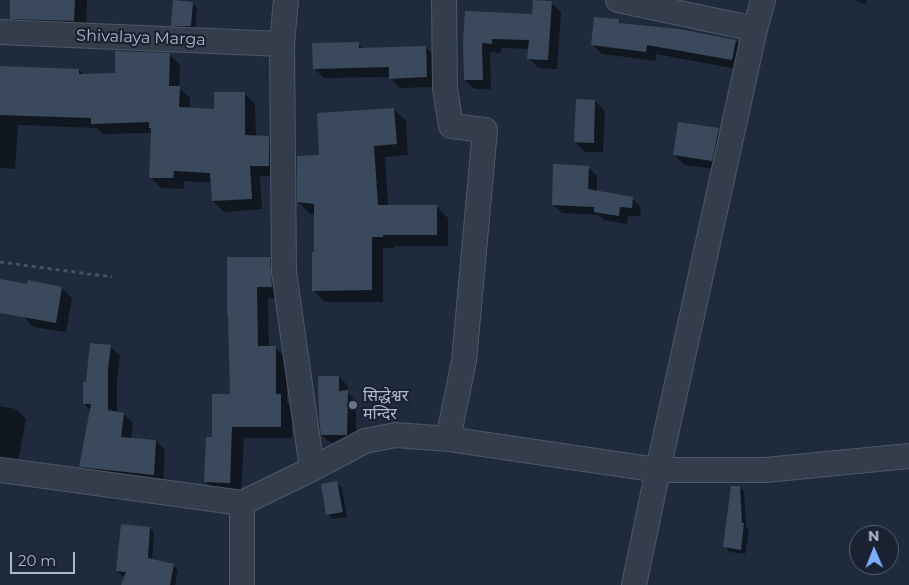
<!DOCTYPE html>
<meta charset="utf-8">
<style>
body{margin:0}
#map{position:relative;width:909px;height:585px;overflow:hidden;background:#1f2b3c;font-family:Montserrat,sans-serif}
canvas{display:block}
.north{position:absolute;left:849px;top:525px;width:50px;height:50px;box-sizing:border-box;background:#192231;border:1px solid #555e6d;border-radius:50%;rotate:359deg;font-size:14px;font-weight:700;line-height:20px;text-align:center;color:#aeb8c8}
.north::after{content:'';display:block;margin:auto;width:18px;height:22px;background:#7dadff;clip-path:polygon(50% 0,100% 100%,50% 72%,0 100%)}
.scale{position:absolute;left:10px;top:552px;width:65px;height:22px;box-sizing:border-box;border:2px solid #aeb8c8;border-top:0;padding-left:6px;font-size:15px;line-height:18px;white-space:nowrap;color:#aeb8c8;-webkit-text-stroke:4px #192231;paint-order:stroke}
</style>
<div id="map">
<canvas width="909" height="585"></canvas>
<div class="north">N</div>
<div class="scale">20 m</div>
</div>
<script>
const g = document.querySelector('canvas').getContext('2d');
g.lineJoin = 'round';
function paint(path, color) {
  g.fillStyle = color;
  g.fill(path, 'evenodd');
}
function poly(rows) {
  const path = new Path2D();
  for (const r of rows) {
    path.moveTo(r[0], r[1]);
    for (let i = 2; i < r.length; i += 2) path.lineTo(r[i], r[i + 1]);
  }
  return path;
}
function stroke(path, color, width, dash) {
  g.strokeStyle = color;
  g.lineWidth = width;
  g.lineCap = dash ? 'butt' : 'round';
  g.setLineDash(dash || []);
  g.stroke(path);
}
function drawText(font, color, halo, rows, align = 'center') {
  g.font = font + ' Montserrat,"Noto Sans Devanagari",sans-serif';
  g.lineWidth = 4.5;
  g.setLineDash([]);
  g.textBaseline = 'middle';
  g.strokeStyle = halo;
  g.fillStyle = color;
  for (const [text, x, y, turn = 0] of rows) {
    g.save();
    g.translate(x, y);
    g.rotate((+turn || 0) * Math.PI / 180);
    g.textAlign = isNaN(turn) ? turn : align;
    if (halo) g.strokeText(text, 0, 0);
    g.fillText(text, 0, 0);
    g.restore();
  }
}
const shadow = poly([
 [11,0,87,0,86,33,23,30,11,18],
 [854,0,867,0,865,4],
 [192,3,197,8,195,31,177,30,172,25],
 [551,3,561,12,557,69,538,68,529,58,530,49,501,48,501,53,490,52,491,89,475,89,465,80,464,40,533,16],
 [618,21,623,25,736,41,746,51,742,70,656,54,656,61,602,54,592,44],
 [358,44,364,49,425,47,436,57,436,87,400,88,390,77,324,78,314,68],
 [169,54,180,65,179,88,190,98,190,109,215,110,244,93,255,104,256,137,269,137,279,148,280,176,260,176,262,209,224,212,213,201,212,183,184,181,184,189,161,188,150,177,152,133,103,134,97,128,18,125,15,169,0,168,0,68,79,70,84,75,116,74],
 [595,101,605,111,603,152,585,152,575,141],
 [394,109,406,121,408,155,385,157,388,206,436,206,448,218,448,246,394,246,394,248,383,248,383,302,325,302,313,290,316,254,315,214,310,214,298,202,320,157],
 [718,129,728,139,722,170,685,165,674,155],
 [588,167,597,176,597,192,632,198,641,207,640,216,628,216,627,224,604,220,598,215,562,213,553,205],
 [270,259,281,270,283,298,268,298,269,347,275,347,287,359,287,402,292,407,292,438,244,438,241,494,216,493,205,481,213,439,231,395,230,317],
 [62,288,72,298,66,332,33,327,23,316],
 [110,346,120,356,117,378,117,413,123,414,133,423,131,439,156,441,165,450,163,484,90,476,81,467,91,411,84,404,87,383],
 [339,377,348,386,348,393,356,401,356,444,332,444,322,435],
 [0,406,16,409,26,419,17,467,0,472],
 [337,483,342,488,347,517,332,519,328,514],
 [739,487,744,492,746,527,749,529,745,554,730,552,725,547],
 [149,528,154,533,152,561,173,565,178,570,175,585,123,585,126,576,122,576,117,571]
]);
const building = poly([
 [10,0,75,0,74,21,10,19],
 [173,0,193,2,191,26,171,26],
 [533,0,552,1,548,60,527,59,529,40,492,39,492,44,482,43,483,80,464,80,463,40,465,11,532,14],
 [594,17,619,19,619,23,679,29,736,40,732,60,647,45,646,52,591,45],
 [359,42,359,48,426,46,427,77,389,79,389,67,313,69,312,43],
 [115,51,170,53,169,86,180,86,179,107,214,109,214,92,245,92,245,135,269,136,269,166,250,166,252,199,212,201,210,173,174,171,173,178,149,178,151,128,149,128,149,122,91,124,91,118,0,115,0,66,79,69,79,74,115,73],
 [576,99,595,100,594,143,574,142],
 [394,108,397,144,374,146,378,205,437,205,437,235,383,235,383,237,372,237,372,290,312,291,312,252,314,252,314,204,297,202,297,156,319,155,317,113],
 [678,122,719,128,712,161,673,155],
 [553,164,589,166,588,189,633,197,632,208,620,207,619,216,594,212,594,207,552,205],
 [227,257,270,257,272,287,257,287,258,346,276,346,276,394,281,394,281,427,232,427,230,483,204,482,206,437,212,437,212,394,230,394,228,315,227,315],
 [0,279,27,284,28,280,62,287,56,323,0,313],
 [90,343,111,345,108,368,108,410,124,413,121,437,156,440,154,475,79,467,91,404,83,404,83,382,86,382],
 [318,376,339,376,339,391,348,390,347,435,321,435,319,418],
 [337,481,343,512,326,515,321,484],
 [731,486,740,486,742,523,744,523,741,550,723,547],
 [121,524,150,527,148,558,174,564,170,585,121,585,126,572,116,571]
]);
const path = poly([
 [0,262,112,277]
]);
const street = poly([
 [286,0,282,44,284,272,312,469],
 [444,0,445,88,451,126,485,130,464,361,448,439],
 [618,0,755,29],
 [0,32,282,44],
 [0,470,242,503,242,585],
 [242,503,312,469,365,441,396,435,448,439,658,470,766,470,909,456],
 [634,585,658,470,755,29,763,0]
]);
const markers = [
 [353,405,5,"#6b7280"]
];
const streetNames = [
 ["Shivalaya Marga",141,38,2]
];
const poiNames = [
 ["सिद्धेश्वर",363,396],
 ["मन्दिर",363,414]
];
paint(shadow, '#0007');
paint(building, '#3b495c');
stroke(street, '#4e5867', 26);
stroke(path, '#3f575a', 3, [4, 4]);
stroke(street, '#333d4c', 24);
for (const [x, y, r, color] of markers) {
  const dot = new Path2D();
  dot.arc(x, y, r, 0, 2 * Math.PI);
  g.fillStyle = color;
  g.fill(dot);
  stroke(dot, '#192231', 2);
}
drawText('16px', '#aeb8c8', '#192231', streetNames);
drawText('16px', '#aeb8c8', '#192231', poiNames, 'left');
</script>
